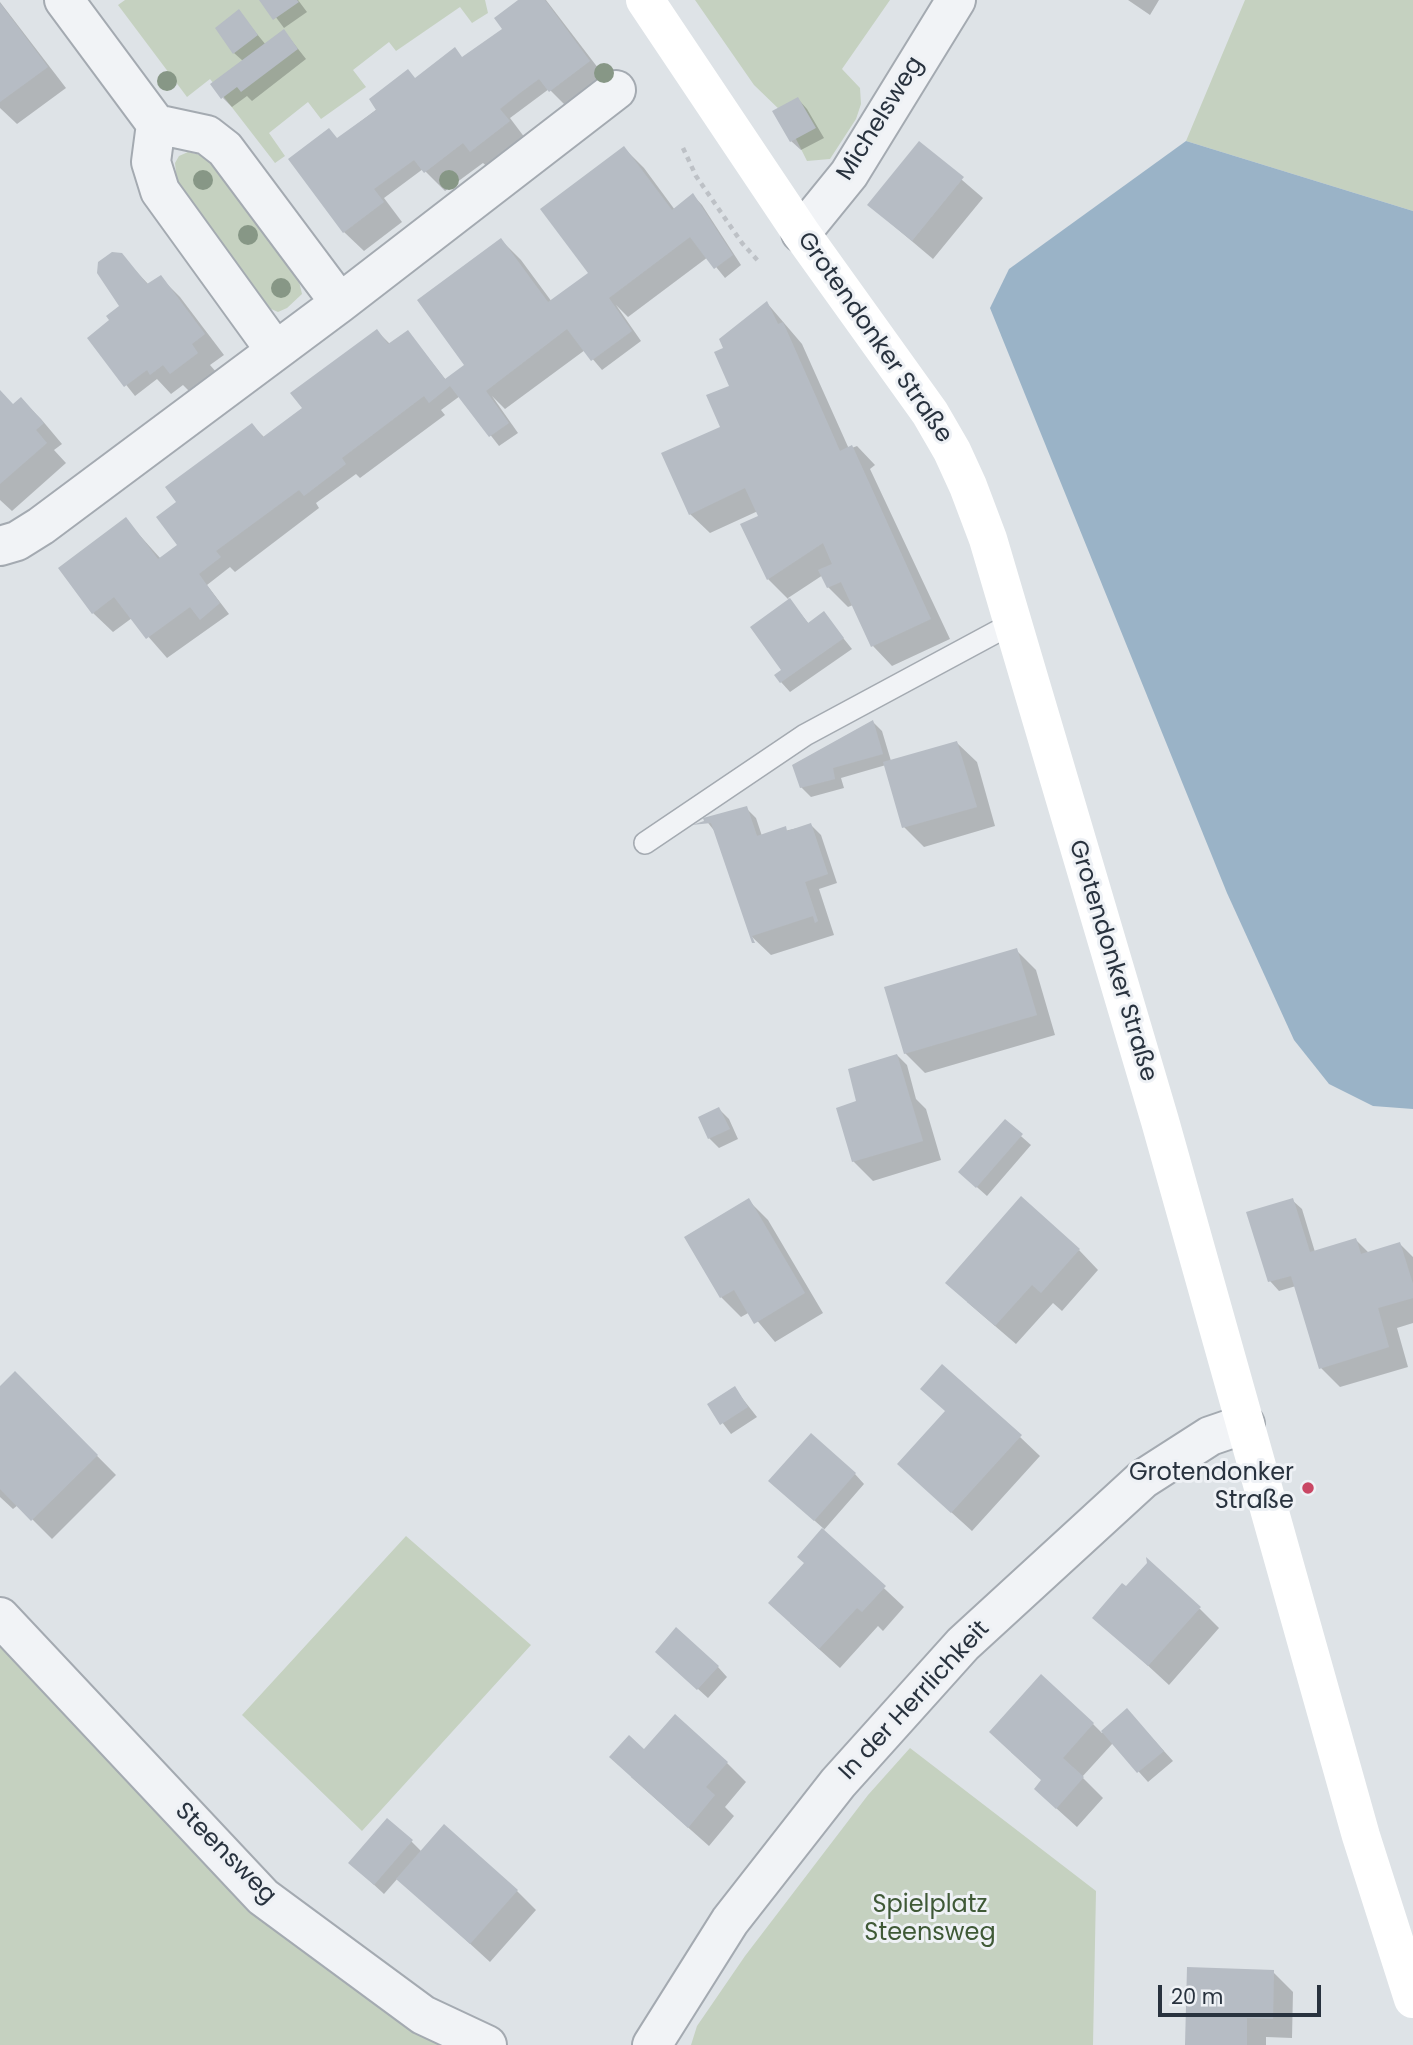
<!DOCTYPE html>
<meta charset="utf-8">
<style>
body{margin:0}
#map{position:relative;width:1413px;height:2045px;overflow:hidden;background:#dee3e7;font-family:Poppins,sans-serif}
canvas{display:block}
.scale{position:absolute;left:1158px;top:1985px;width:163px;height:32px;box-sizing:border-box;border:4px solid #28323e;border-top:0;padding-left:9px;font-size:21px;line-height:24px;white-space:nowrap;color:#28323e;-webkit-text-stroke:5px #eef1f5;paint-order:stroke}
</style>
<div id="map">
<canvas width="1413" height="2045"></canvas>
<div class="scale">20 m</div>
</div>
<script>
const g = document.querySelector('canvas').getContext('2d');
g.lineJoin = 'round';
function paint(path, color) {
  g.fillStyle = color;
  g.fill(path, 'evenodd');
}
function poly(rows) {
  const path = new Path2D();
  for (const r of rows) {
    path.moveTo(r[0], r[1]);
    for (let i = 2; i < r.length; i += 2) path.lineTo(r[i], r[i + 1]);
  }
  return path;
}
function stroke(path, color, width, dash) {
  g.strokeStyle = color;
  g.lineWidth = width;
  g.lineCap = dash ? 'butt' : 'round';
  g.setLineDash(dash || []);
  g.stroke(path);
}
function drawText(font, color, halo, rows, align = 'center') {
  g.font = font + ' Poppins,sans-serif';
  g.lineWidth = 6;
  g.setLineDash([]);
  g.textBaseline = 'middle';
  g.strokeStyle = halo;
  g.fillStyle = color;
  for (const [text, x, y, turn = 0] of rows) {
    g.save();
    g.translate(x, y);
    g.rotate((+turn || 0) * Math.PI / 180);
    g.textAlign = isNaN(turn) ? turn : align;
    if (halo) g.strokeText(text, 0, 0);
    g.fillText(text, 0, 0);
    g.restore();
  }
}
const green = poly([
 [125,0,485,0,488,13,472,23,460,7,396,51,389,42,353,70,366,87,321,119,308,102,269,133,285,156,275,163,210,79,187,97,118,5],
 [695,0,890,0,842,69,860,88,861,104,856,119,830,159,807,161,783,113,754,85],
 [1245,0,1413,0,1413,211,1186,141],
 [188,152,209,157,298,277,302,294,287,308,278,312,264,306,177,184,175,163,179,156],
 [406,1536,531,1645,362,1831,242,1715],
 [0,1617,263,1897,487,2045,0,2045],
 [910,1748,1096,1891,1093,2045,691,2045,697,2026,745,1956,868,1795]
]);
const water = poly([
 [1186,141,1413,211,1413,1109,1373,1106,1329,1084,1294,1040,1227,893,990,308,1009,269]
]);
const shadow = poly([
 [263,0,298,0,307,12,284,28],
 [521,0,546,0,608,81,570,110,549,89,510,118,528,142,491,170,483,163,445,191,423,169,384,198,402,222,364,251,344,232,338,139,416,79,464,59,502,31],
 [1128,0,1159,0,1150,15],
 [0,2,66,88,17,124,0,108],
 [239,12,266,45,284,31,306,59,252,101,247,96,232,107,223,98,243,61,234,53],
 [798,99,807,109,824,138,801,150,791,141],
 [919,143,983,198,933,259,869,205],
 [624,148,644,168,675,210,693,195,702,205,741,265,725,278,708,257,628,317,616,305,641,341,602,370,585,350,505,409,492,396,518,433,499,446,460,396,441,410,445,415,360,478,356,474,316,503,319,508,235,572,230,567,207,585,229,614,167,658,132,618,113,632,93,613,125,519,161,559,179,545,178,503,252,425,265,438,304,409,377,331,390,344,408,332,446,380,464,367,501,240,521,260,552,302,590,273],
 [121,255,149,285,161,278,180,297,224,355,210,365,217,373,191,393,183,385,171,394,157,379,135,396,89,338,109,322,121,307],
 [767,303,802,344,849,449,857,446,875,465,870,469,950,639,892,666,873,646,853,605,848,607,828,587,823,575,788,598,809,624,824,614,852,649,790,692,781,682,790,601,768,579,758,511,710,533,690,514,722,428,731,386,725,349],
 [0,394,13,406,21,399,41,419,62,444,54,450,66,463,12,511,0,500],
 [873,722,882,731,891,761,957,743,977,762,995,826,924,847,904,827,886,765,841,778,844,788,811,797,801,787],
 [746,808,756,818,762,836,811,825,821,835,837,883,819,889,834,935,771,955,751,936,716,833,705,819],
 [1016,950,1036,970,1055,1035,925,1073,905,1053],
 [897,1055,907,1065,916,1099,926,1109,941,1160,873,1181,853,1161],
 [719,1109,729,1119,738,1139,719,1148,709,1138],
 [1005,1122,1031,1145,987,1196,970,1181],
 [748,1200,768,1220,823,1313,775,1342,750,1312,741,1317,721,1297,686,1237],
 [1292,1200,1302,1209,1315,1252,1356,1240,1369,1253,1400,1244,1413,1257,1413,1323,1397,1328,1408,1367,1340,1387,1321,1368,1296,1286,1279,1291,1270,1281],
 [1079,1250,1098,1270,1062,1311,1053,1303,1016,1344,967,1302],
 [15,1373,116,1475,52,1539,18,1505,13,1509,0,1497,0,1388],
 [735,1389,757,1417,731,1434,709,1405],
 [1020,1437,1040,1456,972,1531,919,1483],
 [855,1474,864,1484,823,1531,904,1607,883,1631,878,1626,840,1668,790,1623,806,1564,799,1557,824,1529,780,1490],
 [1200,1609,1219,1628,1169,1685,1095,1617],
 [667,1661,718,1667,727,1677,708,1698],
 [1127,1710,1173,1761,1148,1782,1113,1743,1082,1777,1103,1798,1077,1827,1056,1808,1043,1781,1011,1752,1093,1724,1102,1733],
 [644,1751,727,1763,746,1782,725,1807,734,1816,709,1846,631,1777],
 [411,1841,422,1852,517,1891,536,1910,490,1962,398,1878,384,1894,360,1872],
 [1273,1972,1293,1992,1292,2038,1266,2037,1266,2045,1187,2045]
]);
const building = poly([
 [259,0,297,0,299,2,273,20],
 [518,0,545,0,590,61,549,92,539,79,520,93,500,109,510,121,470,152,463,143,424,173,414,160,374,189,384,202,343,233,288,159,329,128,337,138,376,110,369,99,408,69,415,78,455,47,462,57,502,29,494,18],
 [0,3,48,67,0,102],
 [239,9,258,35,233,54,215,28],
 [284,29,298,49,241,92,237,87,221,99,210,84],
 [798,97,816,128,790,142,772,111],
 [919,141,964,177,912,241,867,205],
 [624,146,672,210,693,193,733,255,714,269,690,237,609,298,632,331,591,361,567,329,486,391,509,423,489,437,450,386,429,403,424,396,342,458,346,464,304,496,299,490,216,551,221,557,199,574,220,603,200,620,190,607,146,639,114,597,92,614,58,568,126,517,158,559,177,545,156,517,176,502,165,487,252,423,263,437,302,408,290,393,377,329,388,344,408,330,445,379,464,365,417,300,501,238,548,302,588,273,540,209],
 [112,252,122,253,147,284,161,275,205,334,192,344,198,353,170,374,163,365,150,375,147,370,124,387,87,338,109,320,106,316,119,306,97,273,98,262],
 [767,301,778,324,783,322,840,451,852,445,931,619,871,647,841,582,827,588,818,570,832,564,823,543,767,580,740,524,758,516,745,488,689,515,661,453,720,427,706,395,729,386,714,352,723,348,719,339],
 [0,390,13,404,21,397,44,423,36,430,47,443,0,484],
 [790,598,808,623,824,611,844,638,780,683,774,675,781,670,750,627],
 [873,720,883,754,833,768,835,779,800,788,792,765],
 [957,741,977,807,902,828,883,762],
 [747,806,757,836,786,826,787,831,811,823,828,874,805,882,818,921,815,923,813,916,752,936,755,943,752,943,711,823,692,825,704,821,703,818],
 [1017,948,1037,1015,904,1054,884,987],
 [897,1054,923,1141,852,1162,836,1108,856,1101,848,1069],
 [719,1107,730,1129,708,1139,698,1117],
 [1005,1119,1023,1134,976,1188,958,1172],
 [1021,1196,1080,1249,1041,1293,1032,1285,995,1326,945,1283],
 [749,1198,805,1293,754,1324,734,1290,720,1298,684,1237],
 [1293,1198,1310,1252,1356,1238,1361,1254,1400,1242,1413,1284,1413,1298,1378,1308,1389,1347,1319,1369,1291,1276,1268,1282,1246,1212],
 [942,1364,1022,1435,951,1513,897,1464,945,1411,920,1389],
 [15,1371,98,1455,31,1521,0,1489,0,1386],
 [735,1386,748,1407,720,1425,707,1404],
 [811,1433,856,1473,814,1521,768,1481],
 [822,1528,886,1586,862,1612,857,1608,819,1649,768,1603,804,1563,797,1557],
 [1146,1557,1201,1607,1148,1666,1092,1618,1122,1583,1126,1586,1147,1563],
 [676,1627,719,1666,697,1690,655,1652],
 [1041,1674,1094,1723,1063,1758,1084,1777,1056,1809,1034,1789,1041,1780,989,1732],
 [1127,1708,1164,1751,1137,1773,1101,1731],
 [675,1714,728,1762,706,1787,715,1795,688,1828,609,1757,629,1735,644,1749],
 [387,1818,413,1840,374,1885,348,1863],
 [444,1824,518,1890,470,1944,396,1879],
 [1187,1967,1274,1970,1273,2019,1247,2018,1247,2045,1185,2045]
]);
const path = poly([
 [683,148,696,176,742,243,759,262]
]);
const service = poly([
 [645,843,805,735,1013,623]
]);
const minor = poly([
 [64,0,156,124,151,162,160,191,275,350],
 [156,124,207,135,225,149,340,303],
 [801,233,849,174,956,0],
 [0,546,17,541,41,526,340,303,616,90],
 [0,1617,263,1897,423,2015,487,2045],
 [652,2045,730,1921,838,1783,963,1644,1143,1479,1210,1436,1245,1424]
]);
const secondary = poly([
 [645,0,801,233,930,413,952,451,968,486,988,539,1160,1121,1361,1836,1413,1999]
]);
const trees = [
 [604,73],
 [167,81],
 [203,180],
 [449,180],
 [248,235],
 [281,288]
];
const markers = [
 [1308,1488,7,"#c94764"]
];
const streetNames = [
 ["Michelsweg",881,119,-58],
 ["Grotendonker Straße",874,338,55],
 ["Grotendonker Straße",1112,961,73],
 ["In der Herrlichkeit",915,1701,-47],
 ["Steensweg",225,1854,45]
];
const poiNames = [
 ["Grotendonker",1294,1474],
 ["Straße",1294,1502]
];
const parkNames = [
 ["Spielplatz",930,1906],
 ["Steensweg",930,1934]
];
paint(green, '#c5d1c0');
paint(water, '#9ab3c7');
paint(shadow, '#0003');
paint(building, '#b6bcc4');
stroke(service, '#a4aab1', 24);
stroke(minor, '#a4aab1', 42);
stroke(path, '#bdc1c6', 4.5, [5, 5]);
stroke(service, '#f1f3f6', 21);
stroke(minor, '#f1f3f6', 38);
stroke(secondary, '#fff', 38);
g.fillStyle = '#879786';
for (const [x, y] of trees) {
  g.beginPath();
  g.arc(x, y, 10, 0, 2 * Math.PI);
  g.fill();
}
for (const [x, y, r, color] of markers) {
  const dot = new Path2D();
  dot.arc(x, y, r, 0, 2 * Math.PI);
  g.fillStyle = color;
  g.fill(dot);
  stroke(dot, '#eef1f5', 2.5);
}
drawText('24px', '#28323e', '#eef1f5', streetNames);
drawText('24px', '#28323e', '#eef1f5', poiNames, 'right');
drawText('24px', '#3f5936', '#eef1f5', parkNames);
</script>
